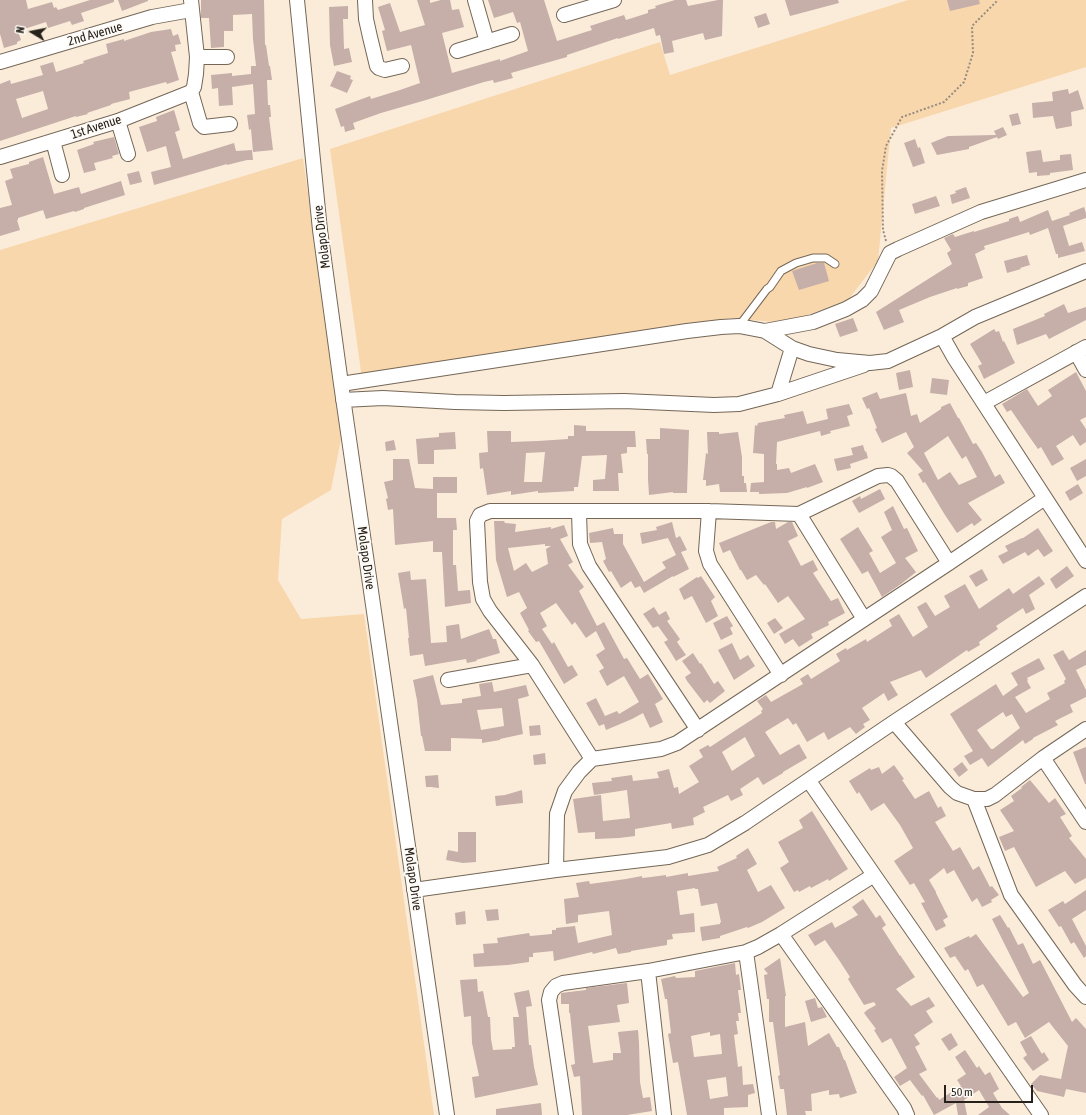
<!DOCTYPE html>
<style>
body{margin:0}
#map{position:relative;width:1086px;height:1115px;overflow:hidden;background:#fbecda;font-family:"Asap Condensed",sans-serif}
canvas{display:block}
.north{position:absolute;left:12px;top:12px;width:40px;height:40px;-webkit-text-stroke:3px #fefbf7;paint-order:stroke;rotate:280deg;font-size:11px;font-weight:700;line-height:16px;text-align:center;color:#27211b}
.north::after{content:'';display:block;margin:auto;width:14px;height:18px;background:#27211b;clip-path:polygon(50% 0,100% 100%,50% 72%,0 100%)}
.scale{position:absolute;left:944px;top:1085px;width:89px;height:18px;box-sizing:border-box;border:2px solid #27211b;border-top:0;padding-left:5px;font-size:12px;line-height:14px;white-space:nowrap;color:#27211b;-webkit-text-stroke:3px #fefbf7;paint-order:stroke}
</style>
<div id="map">
<canvas width="1086" height="1115"></canvas>
<div class="north">N</div>
<div class="scale">50 m</div>
</div>
<script>
const g = document.querySelector('canvas').getContext('2d');
g.lineJoin = 'round';
function paint(path, color) {
  g.fillStyle = color;
  g.fill(path, 'evenodd');
}
function poly(rows) {
  const path = new Path2D();
  for (const r of rows) {
    path.moveTo(r[0], r[1]);
    for (let i = 2; i < r.length; i += 2) path.lineTo(r[i], r[i + 1]);
  }
  return path;
}
function stroke(path, color, width, dash) {
  g.strokeStyle = color;
  g.lineWidth = width;
  g.lineCap = dash ? 'butt' : 'round';
  g.setLineDash(dash || []);
  g.stroke(path);
}
function drawText(font, color, halo, rows, align = 'center') {
  g.font = font + ' "Asap Condensed",sans-serif';
  g.lineWidth = 4;
  g.setLineDash([]);
  g.textBaseline = 'middle';
  g.strokeStyle = halo;
  g.fillStyle = color;
  for (const [text, x, y, turn = 0] of rows) {
    g.save();
    g.translate(x, y);
    g.rotate((+turn || 0) * Math.PI / 180);
    g.textAlign = isNaN(turn) ? turn : align;
    if (halo) g.strokeText(text, 0, 0);
    g.fillText(text, 0, 0);
    g.restore();
  }
}
const green = poly([
 [908,0,1086,0,1086,67,891,128,878,261,848,300,786,323,730,318,362,379,330,149,660,42,670,75],
 [303,158,342,434,331,490,282,519,278,580,301,619,364,614,434,1115,0,1115,0,250]
]);
const building = poly([
 [0,0,26,0,28,9,52,2,54,8,56,7,58,10,90,0,114,0,114,2,81,13,84,21,72,25,70,21,48,28,46,22,18,31,21,40,17,42,17,44,4,48,0,34],
 [118,0,148,0,148,1,122,11],
 [201,0,264,0,265,45,266,45,269,66,270,66,272,80,267,80,268,105,270,105,271,117,269,117,273,150,253,152,251,129,249,130,247,115,255,114,253,84,232,87,233,105,219,106,218,88,212,89,211,75,232,73,232,76,251,74,251,66,256,66,253,39,252,14,233,15,233,31,224,31,224,47,211,48,209,18,201,18],
 [417,0,430,0,430,3,441,0,450,0,452,10,459,9,464,27,442,33,452,73,500,59,500,61,528,51,520,22,517,23,513,12,494,18,488,0,544,0,557,41,592,30,590,26,624,15,626,20,648,13,648,10,656,8,655,6,675,0,686,0,688,6,718,0,723,0,722,36,705,40,703,33,672,41,674,52,664,54,660,35,656,36,654,28,618,39,618,38,567,55,567,57,511,73,513,78,494,83,493,80,484,82,426,100,381,113,353,123,355,129,345,132,344,126,341,127,335,109,370,96,371,99,400,90,420,83,411,45,387,51,382,31,385,30,378,7,390,3,400,32,425,25],
 [785,0,838,0,839,3,790,16],
 [947,0,979,0,980,4,950,11],
 [348,6,348,19,343,19,344,49,349,48,352,62,334,66,330,45,329,7],
 [766,13,770,24,758,28,754,17],
 [171,29,173,36,178,34,181,44,175,45,176,51,171,52,179,80,167,84,166,82,129,92,130,99,111,104,111,105,87,113,88,114,76,117,76,116,0,141,0,84,10,80,11,84,43,75,40,66,53,62,56,72,84,63,83,61,108,53,106,44,124,39,124,41,151,32],
 [43,91,48,109,22,118,16,99],
 [337,71,351,76,350,79,353,80,347,93,330,86],
 [1068,89,1069,94,1078,90,1084,109,1071,112,1072,126,1056,129,1053,116,1033,118,1032,103,1053,101,1052,92],
 [174,110,180,130,175,132,183,159,234,143,236,151,252,150,253,160,247,160,227,165,227,164,154,185,151,172,171,167,166,146,147,152,139,127,157,121,156,117],
 [1018,113,1021,124,1012,126,1009,115],
 [1003,127,1007,135,998,139,997,137,969,147,969,149,937,155,931,143,948,136,996,135,994,131],
 [114,137,119,154,112,156,113,158,94,163,96,170,84,173,77,150,94,144,93,142],
 [915,139,918,148,920,147,925,163,913,167,904,143],
 [1041,150,1043,162,1060,160,1060,155,1071,154,1073,170,1050,173,1050,175,1037,176,1037,172,1029,173,1026,152],
 [43,157,54,194,79,187,81,194,121,181,125,195,84,208,84,209,75,212,74,211,46,219,43,210,18,218,18,220,17,220,20,230,0,236,0,208,12,205,5,181,13,178,10,169,29,164,29,162],
 [139,171,142,182,130,185,127,174],
 [966,187,970,198,952,204,950,195,956,193,955,191],
 [936,196,940,206,915,214,912,204],
 [1084,207,1086,213,1086,218,1063,226,1069,246,1082,242,1085,251,1058,258,1058,254,1056,254,1048,228,1030,235,1029,232,984,246,985,249,975,254,983,278,968,283,968,286,957,289,957,288,930,297,899,310,904,322,884,330,876,312,952,264,947,253,951,250,944,238,953,234,955,237,974,231,974,232,1009,221,1009,219,1018,216,1020,222,1048,210,1052,221,1070,215,1069,213],
 [1027,255,1030,265,1020,268,1021,269,1007,273,1004,261],
 [817,263,824,263,829,281,799,290,792,271],
 [1064,304,1068,313,1086,307,1086,320,1049,339,1046,334,1017,345,1013,329,1045,316,1044,314],
 [853,318,858,331,840,337,835,324],
 [994,329,996,332,999,331,1003,342,1004,341,1015,363,984,379,978,366,982,364,970,344],
 [910,370,913,387,899,390,896,373],
 [1076,372,1086,391,1086,417,1080,420,1086,429,1086,442,1080,446,1073,435,1056,446,1064,459,1052,466,1041,447,1038,449,1026,432,1011,410,1007,412,1002,404,1027,389,1038,406,1052,396,1048,390],
 [932,378,949,380,947,395,930,393],
 [877,392,880,399,906,393,911,416,917,414,920,423,941,409,941,407,950,403,958,418,959,418,973,444,976,443,982,452,995,477,1000,474,1005,483,968,503,982,520,974,526,972,523,957,533,945,515,925,482,923,483,918,474,923,471,907,453,914,447,906,432,882,443,875,429,877,428,869,408,867,409,862,398],
 [948,436,962,459,966,456,977,477,959,485,950,472,938,480,924,453],
 [849,404,853,414,847,416,850,426,830,431,831,433,821,436,820,431,777,442,776,464,777,464,777,470,789,468,791,473,815,464,823,482,807,488,807,487,787,493,759,494,759,492,750,492,751,483,764,482,764,454,753,453,755,425,757,426,758,423,785,418,784,415,803,411,807,424,828,419,826,409],
 [574,425,586,426,586,431,635,431,636,447,627,447,627,453,621,454,623,473,618,473,619,491,593,491,593,480,605,479,607,455,582,456,578,487,574,487,574,491,538,493,538,491,511,495,511,491,487,495,483,468,480,469,479,453,488,452,487,431,511,431,511,442,538,441,568,439,568,436,574,436],
 [545,452,542,482,524,482,526,453],
 [660,428,689,430,687,493,673,493,673,492,649,495,648,479,648,454,647,454,646,439,660,439],
 [455,432,456,449,434,450,434,464,418,464,416,439,439,437,439,433],
 [707,432,719,432,719,434,738,432,742,457,742,476,744,476,744,483,746,483,747,492,720,492,719,484,706,486,706,480,703,480,706,453,708,454],
 [394,440,396,450,386,451,385,442],
 [863,445,865,452,866,451,868,458,850,464,851,468,837,471,834,459,853,455,851,448],
 [393,459,409,459,415,488,433,489,433,477,457,477,457,493,437,493,437,518,456,518,457,530,453,530,453,565,456,565,458,591,470,590,471,603,445,607,442,552,433,552,433,541,395,545,393,509,388,510,386,499,388,498,384,482,393,480],
 [1086,459,1086,476,1077,481,1070,468],
 [1078,484,1083,493,1070,501,1065,492],
 [880,489,885,499,859,513,852,501,860,496,861,499],
 [893,506,904,529,907,528,918,551,905,558,916,572,901,584,882,597,868,571,862,574,840,539,858,527,873,551,869,553,880,573,896,563,881,537,892,530,884,512],
 [494,521,504,521,505,523,516,524,515,532,551,527,551,529,564,525,568,536,560,539,573,562,568,565,584,587,579,591,597,626,604,622,624,659,627,658,640,679,648,674,663,699,655,704,663,722,650,728,643,713,632,719,606,730,604,724,599,726,586,703,596,698,605,716,617,711,619,714,639,702,624,676,607,686,599,671,604,668,596,655,605,649,596,631,586,638,575,622,572,625,556,603,540,613,547,626,542,629,552,644,554,642,568,667,572,665,578,675,564,684,539,641,536,642,528,631,529,630,520,613,527,608,519,592,507,597,496,560],
 [545,544,545,546,551,546,546,549,548,564,532,572,526,563,514,571,508,548],
 [672,522,676,538,680,536,687,550,681,552,689,569,673,577,673,576,644,593,640,586,635,588,631,581,621,588,611,571,609,572,603,561,606,559,602,542,590,543,589,533,613,528,614,534,623,534,623,544,644,582,666,568,662,562,676,555,668,538,642,544,640,533,657,530,656,527],
 [771,522,775,522,776,529,788,522,792,522,798,536,788,541,801,566,813,560,818,570,813,573,831,601,838,598,845,613,828,622,829,625,811,634,813,638,799,647,793,639,785,644,779,634,805,619,788,596,778,603,765,584,764,585,756,575,747,580,741,570,740,570,730,550,723,553,719,543],
 [1038,528,1053,551,1044,557,1038,549,1028,556,1025,552,1003,564,998,556,1008,551,1005,546,1022,538,1023,538],
 [1067,566,1074,576,1056,589,1050,579],
 [982,569,988,580,976,587,969,576],
 [410,571,411,580,426,579,431,643,447,642,446,626,459,624,461,639,489,629,493,639,496,639,500,653,476,660,477,661,467,663,466,659,425,666,423,654,410,656,408,638,409,638,406,608,404,609,398,573],
 [701,576,715,597,711,601,718,616,706,623,692,596,684,600,679,589,697,577,698,578],
 [1039,576,1045,584,1029,595,1035,609,1026,614,1023,608,996,626,998,629,979,642,980,645,968,652,967,650,926,678,921,670,890,682,898,695,888,701,884,693,862,708,870,720,863,724,865,727,856,734,850,727,828,740,824,732,807,742,796,723,793,725,788,718,765,732,780,755,799,744,807,758,783,772,783,773,763,785,758,777,740,789,743,795,731,801,728,795,703,807,705,812,693,818,694,825,672,829,671,823,635,829,635,836,619,838,595,839,595,832,578,833,573,799,601,795,603,821,630,818,627,790,594,795,592,783,612,781,611,778,632,775,633,781,659,778,657,772,669,769,674,788,678,787,679,794,699,782,689,766,703,757,699,750,708,745,710,747,762,713,761,711,763,709,757,701,766,695,771,702,803,684,800,679,808,674,811,679,840,661,836,654,846,648,847,650,866,639,867,642,892,626,889,620,899,614,913,637,928,627,917,607,926,602,935,616,950,607,944,596,965,584,979,609,1009,588,1013,594],
 [745,737,755,756,732,771,722,752],
 [654,607,659,615,666,611,670,619,667,621,680,639,677,642,686,655,676,661,670,651,664,642,668,640,658,626,653,628,643,614],
 [727,616,733,626,730,628,733,634,721,640,713,623],
 [775,618,783,628,774,634,767,623],
 [732,643,740,660,748,655,755,666,734,680,718,650],
 [1063,650,1069,660,1086,650,1086,665,1076,670,1086,690,1086,697,1070,705,1073,712,1055,721,1058,725,1033,738,1033,739,1025,744,1023,740,988,767,982,758,970,765,964,756,973,751,950,714,996,684,1003,696,1018,685,1011,673,1039,658,1045,669,1027,678,1028,680,1027,681,1031,688,1015,697,1026,713,1050,699,1047,693,1065,683,1064,681,1066,679,1053,655],
 [1003,712,1006,717,1012,714,1020,728,993,749,991,749,977,730],
 [693,653,700,664,701,663,714,684,718,681,725,691,710,703,707,700,704,703,687,681,685,677,691,673,682,661],
 [433,675,441,705,462,703,462,699,481,696,479,684,492,682,494,692,526,685,529,696,518,699,523,734,500,739,500,740,482,743,482,739,451,738,451,751,425,751,422,736,421,736,417,700,413,680],
 [502,708,504,726,481,730,477,710],
 [540,725,541,735,530,736,529,726],
 [1086,747,1086,784,1085,784,1073,752],
 [545,753,546,764,534,765,533,755],
 [962,762,968,770,959,777,953,769],
 [894,765,904,779,902,780,915,799,929,791,938,808,941,806,946,816,935,822,953,851,960,847,973,870,979,866,990,887,992,886,999,895,991,900,992,902,982,907,977,898,972,902,954,870,947,874,944,868,929,880,936,892,936,893,948,917,943,920,946,926,936,931,921,903,925,902,914,883,910,885,894,861,913,848,900,825,884,803,871,811,859,792,857,794,849,781,870,768,871,770,879,767,882,774],
 [438,775,439,788,431,787,426,787,425,776],
 [1030,780,1049,803,1055,798,1066,814,1060,817,1072,836,1069,838,1086,859,1086,878,1075,884,1065,871,1036,887,1014,847,1005,851,999,837,1014,831,1000,810,1014,801,1011,796,1022,788,1021,787],
 [522,790,523,803,496,806,495,796,505,795],
 [812,811,848,869,829,881,828,879,811,888,810,886,799,892,798,890,794,892,780,868,789,862,778,842,803,828,799,820],
 [458,832,476,832,476,862,463,863,446,860,448,850,458,852],
 [748,848,757,864,747,870,758,892,771,885,785,908,762,922,748,928,747,927,720,936,720,938,702,941,700,927,720,924,720,923,721,922,717,903,701,906,698,889,695,889,695,888,677,891,680,915,694,913,695,932,672,934,673,939,667,940,667,945,631,951,631,952,618,954,616,948,593,954,592,952,554,961,553,951,533,953,533,957,529,957,529,962,508,965,474,967,473,954,484,953,483,944,498,943,497,938,529,933,530,936,552,934,552,930,556,930,556,928,575,926,578,943,612,935,609,911,578,915,578,922,566,924,564,899,579,897,576,883,589,881,590,884,626,879,642,876,642,878,651,877,666,875,666,877,688,873,688,876,719,871,717,867,737,858,736,856],
 [1086,890,1086,910,1072,919,1086,946,1086,956,1084,958,1074,942,1071,944,1061,926,1059,927,1048,910,1063,901,1065,904],
 [863,899,876,918,880,915,886,925,882,928,900,956,900,955,915,977,896,989,911,1006,929,997,935,1006,926,1011,933,1022,914,1035,920,1044,915,1047,927,1070,919,1074,937,1098,938,1097,939,1100,961,1086,957,1080,966,1074,955,1057,965,1050,977,1068,979,1066,985,1075,990,1072,999,1089,993,1093,1002,1108,1010,1115,978,1115,989,1107,979,1090,964,1100,967,1115,958,1115,956,1103,934,1115,923,1095,922,1096,910,1080,900,1086,894,1077,907,1068,891,1038,882,1043,874,1030,876,1029,864,1013,867,1010,876,1005,874,1002,864,1005,848,979,850,977,839,960,825,940,815,946,808,935,832,922,835,928,858,915,852,907],
 [498,909,499,920,487,921,485,910],
 [465,911,466,924,456,925,455,913],
 [1000,915,1008,928,1009,927,1018,945,1023,943,1033,964,1040,960,1072,1022,1076,1018,1086,1029,1086,1093,1066,1089,1064,1097,1037,1091,1031,1084,1040,1075,1061,1079,1068,1046,1049,1022,1025,1038,1016,1022,1008,1026,983,984,977,987,968,969,965,971,955,956,950,958,944,948,969,936,970,938,976,934,1023,997,1029,993,992,919],
 [780,958,786,996,785,996,785,1027,805,1022,808,1046,829,1033,837,1047,839,1047,844,1060,845,1060,857,1093,840,1098,839,1094,829,1095,829,1090,811,1094,812,1111,805,1111,806,1115,787,1115,784,1089,780,1089,778,1076,780,1075,773,1022,769,1022,769,999,767,999,764,975,768,974,764,969],
 [735,963,736,975,739,974,741,990,738,990,741,1013,738,1013,739,1021,736,1021,738,1034,734,1035,738,1067,742,1066,743,1085,753,1084,755,1093,748,1095,748,1107,724,1108,724,1115,687,1115,678,1062,673,1063,668,1034,671,1033,667,999,665,999,661,979,675,976,676,978,695,977,695,971],
 [710,1032,710,1036,720,1034,722,1054,694,1057,691,1036],
 [726,1077,728,1096,710,1099,707,1080],
 [477,979,478,992,483,991,488,1017,490,1017,491,1039,493,1050,512,1049,512,1047,515,1047,513,1017,519,1017,514,993,529,990,532,1006,526,1007,529,1045,531,1045,534,1067,538,1085,475,1098,472,1077,479,1076,472,1043,471,1016,464,1017,460,980],
 [627,983,629,1003,617,1005,620,1022,588,1026,593,1063,613,1060,613,1053,621,1053,618,1032,638,1030,639,1043,640,1082,643,1098,650,1097,652,1111,627,1115,582,1115,580,1076,574,1077,571,1065,575,1064,570,1013,569,1013,569,1004,561,1004,561,993,586,990,586,988],
 [815,998,818,1008,822,1007,827,1017,811,1022,805,1001],
 [951,1033,958,1045,949,1051,941,1039],
 [1031,1036,1042,1054,1044,1052,1049,1060,1033,1071,1023,1058,1027,1055,1020,1042],
 [541,1103,542,1115,496,1115,496,1109]
]);
const path = poly([
 [886,241,883,230,882,171,886,146,902,117,944,102,964,82,973,53,972,26,998,0]
]);
const lane = poly([
 [739,326,767,289,770,287,781,271,796,263,813,258,826,258,835,264]
]);
const street = poly([
 [191,0,197,57,196,74,194,87,191,92,200,123,204,127,230,124],
 [297,0,320,230,341,384,447,1115],
 [365,0,366,19,370,37,377,66,379,68,385,70,402,66],
 [475,0,487,42],
 [564,15,614,0],
 [457,51,512,34],
 [197,57,227,57],
 [0,62,152,17,191,10],
 [118,121,128,154],
 [53,141,62,175],
 [0,157,118,121,191,92],
 [765,331,813,322,846,309,862,300,871,291,890,253,898,249,981,212,1086,180],
 [942,336,955,359,1086,561],
 [1076,352,1086,370],
 [341,384,687,331,721,327,739,326,765,331,792,348,809,354,837,360,870,363,888,361,942,336,975,317,1086,271],
 [778,394,792,348],
 [343,400,383,398,455,402,504,403,624,401,714,405,739,404,778,394,864,365],
 [984,403,1086,347],
 [709,511,706,551,710,564,781,675],
 [579,512,580,544,589,566,698,730],
 [799,514,864,619],
 [448,680,532,665],
 [894,722,950,787,957,793,974,799,987,799,995,795,1043,758,1086,729],
 [1043,758,1086,822],
 [592,759,532,665,490,611,483,599,480,582,477,521,480,515,490,511,709,511,799,514,878,476,888,475,891,476,897,481,949,563],
 [809,781,874,875,1041,1115],
 [974,799,1011,895,1075,985,1086,997],
 [556,870,557,814,565,791,579,772,592,759,661,749,677,743,949,563,1045,498],
 [414,890,556,870,668,857,708,845,745,823,894,722,1086,596],
 [781,934,904,1108,907,1115],
 [746,952,769,1115],
 [648,971,664,1115],
 [566,1115,549,1000,551,992,556,986,563,983,648,971,746,952,758,947,781,934,874,875]
]);
const streetNames = [
 ["2nd Avenue",95,34,-16],
 ["1st Avenue",96,127,-18],
 ["Molapo Drive",322,237,-97],
 ["Molapo Drive",366,558,82],
 ["Molapo Drive",413,879,82]
];
paint(green, '#f8d7ad');
paint(building, '#c6aea9');
stroke(lane, '#746757', 9);
stroke(street, '#746757', 16);
stroke(path, '#978c80', 2, [2, 2]);
stroke(lane, '#fff', 7);
stroke(street, '#fff', 14);
drawText('13px', '#27211b', '#fefbf7', streetNames);
</script>
